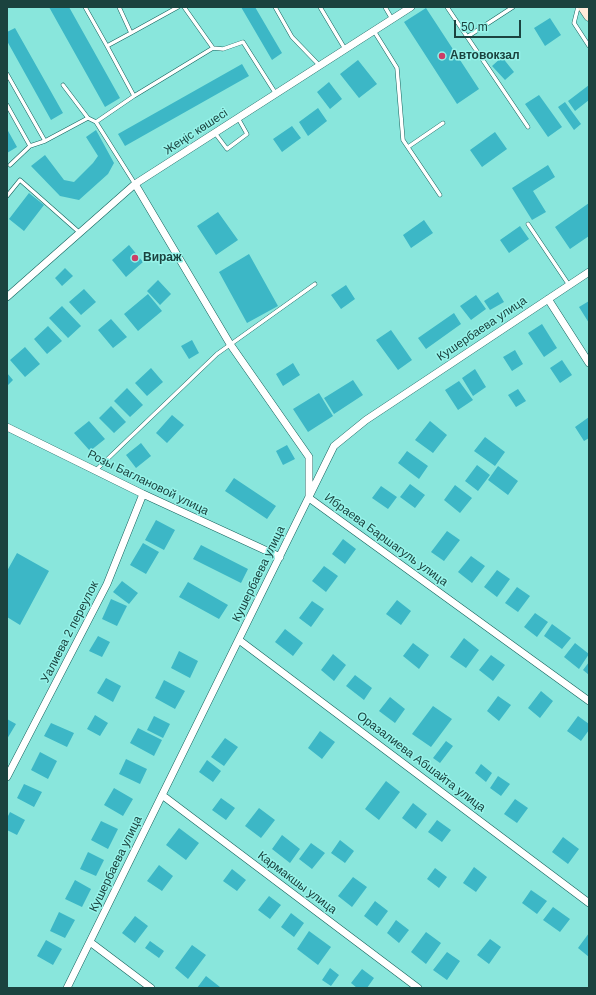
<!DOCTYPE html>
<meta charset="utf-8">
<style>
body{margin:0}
#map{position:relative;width:596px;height:995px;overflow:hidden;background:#89e6dc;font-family:Helvetica,sans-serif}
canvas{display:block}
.frame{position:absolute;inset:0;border:8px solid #1b433f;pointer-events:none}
.scale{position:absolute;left:454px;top:20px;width:67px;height:18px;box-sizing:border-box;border:2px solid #1b433f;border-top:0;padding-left:5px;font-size:12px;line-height:14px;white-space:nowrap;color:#1b433f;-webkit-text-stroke:3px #96f3e9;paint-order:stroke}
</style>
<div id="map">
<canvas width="596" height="995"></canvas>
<div class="frame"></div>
<div class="scale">50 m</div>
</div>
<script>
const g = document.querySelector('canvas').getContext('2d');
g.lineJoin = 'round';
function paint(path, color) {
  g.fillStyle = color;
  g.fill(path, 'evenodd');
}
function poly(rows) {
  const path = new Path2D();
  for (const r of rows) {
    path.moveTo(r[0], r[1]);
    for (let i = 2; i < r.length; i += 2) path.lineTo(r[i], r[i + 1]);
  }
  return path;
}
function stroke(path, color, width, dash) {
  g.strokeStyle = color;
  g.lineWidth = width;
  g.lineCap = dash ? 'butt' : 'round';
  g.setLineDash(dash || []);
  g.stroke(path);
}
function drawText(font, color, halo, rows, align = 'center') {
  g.font = font + ' Helvetica,sans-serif';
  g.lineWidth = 3;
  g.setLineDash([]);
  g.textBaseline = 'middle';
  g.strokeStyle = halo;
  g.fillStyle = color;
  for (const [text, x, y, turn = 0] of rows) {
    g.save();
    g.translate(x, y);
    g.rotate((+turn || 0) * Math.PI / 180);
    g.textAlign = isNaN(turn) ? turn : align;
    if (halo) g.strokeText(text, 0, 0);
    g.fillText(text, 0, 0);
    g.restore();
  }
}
const building = poly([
 [49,7,69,7,120,98,105,107],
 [241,7,255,7,282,53,272,60],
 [426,8,479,89,457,104,404,22],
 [550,18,561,35,545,46,534,28],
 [15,28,63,113,51,120,7,41,7,32],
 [502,57,514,72,505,80,492,66],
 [358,60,377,84,359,98,340,74],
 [242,64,249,76,125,146,118,134],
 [329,82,342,99,330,109,317,92],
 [589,85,589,100,575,111,568,101],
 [539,95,562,127,548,137,525,104],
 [565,102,581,124,574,130,558,107],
 [318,108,327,121,308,136,299,122],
 [292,126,301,138,282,152,273,139],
 [7,129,17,147,7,153],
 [96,130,114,163,108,174,79,200,60,196,31,166,45,155,64,180,74,182,93,163,98,156,86,137],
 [495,132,507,149,482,167,470,150],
 [548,165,555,177,533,191,546,212,532,220,512,188],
 [29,193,44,205,24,231,9,219],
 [589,203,589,236,570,249,555,227],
 [218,212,238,240,216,255,197,226],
 [424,220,433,233,411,248,403,235],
 [520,226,529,239,509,253,500,240],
 [129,245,143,262,126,277,112,260],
 [249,254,278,306,247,323,219,272],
 [65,268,73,276,62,286,55,278],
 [158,280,171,294,160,305,147,291],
 [346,285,355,299,341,309,331,295],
 [84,289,96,302,81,315,69,302],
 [498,292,504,302,490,310,484,301],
 [148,294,162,311,138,331,124,314],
 [476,295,486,309,471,320,460,306],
 [589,301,589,323,579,307],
 [62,306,81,326,68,338,49,318],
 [454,313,461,324,426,349,418,338],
 [111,319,127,337,113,348,98,330],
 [542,324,557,348,544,357,528,333],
 [48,326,62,341,47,354,34,339],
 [391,330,412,360,398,370,376,340],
 [192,340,199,353,189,359,181,346],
 [25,347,40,364,25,377,10,360],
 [515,350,523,364,512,371,503,357],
 [562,360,572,375,560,383,550,368],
 [293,363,300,375,283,386,276,374],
 [151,368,163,382,147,396,135,383],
 [475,369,486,387,473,396,462,378],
 [7,373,13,380,7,386],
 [353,380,363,395,334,414,324,398],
 [459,381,473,400,458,410,445,390],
 [127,388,143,405,130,417,114,401],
 [518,389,526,401,516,407,508,395],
 [319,393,333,416,308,432,293,409],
 [111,406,126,422,114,433,99,418],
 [172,415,184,425,167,443,156,433],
 [589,417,589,438,584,441,575,427],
 [89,421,105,439,90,451,74,433],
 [430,421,447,435,433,453,415,440],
 [485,437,505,452,495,466,474,451],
 [141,443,151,456,136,468,126,455],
 [287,445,295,459,283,465,276,451],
 [407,451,428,466,419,479,398,463],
 [477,465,490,475,478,491,465,481],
 [498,466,518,481,508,495,488,480],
 [234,478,276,506,267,519,225,491],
 [410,484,425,495,415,508,400,497],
 [455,485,472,498,460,513,444,500],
 [381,486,397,497,388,509,372,498],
 [156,520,175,530,164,550,145,540],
 [447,531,460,540,444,561,431,552],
 [343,539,356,549,345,564,332,554],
 [143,543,159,552,146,574,130,565],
 [201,545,248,569,241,583,193,559],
 [17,553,49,571,20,625,7,617,7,571],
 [471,556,485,566,472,583,458,572],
 [324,566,338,576,326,592,312,581],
 [497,570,510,579,497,597,484,587],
 [122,581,138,593,129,604,113,592],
 [188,582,228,605,219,619,179,597],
 [517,587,530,596,518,612,505,603],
 [111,599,127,606,117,626,102,619],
 [397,600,411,611,401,625,386,614],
 [312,601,324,609,311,627,299,618],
 [535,613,548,622,537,637,524,627],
 [552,624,571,638,562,649,544,636],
 [285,629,303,643,293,656,275,642],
 [98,636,110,642,102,657,89,651],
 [464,638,479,650,466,668,450,657],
 [413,643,429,655,419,669,403,656],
 [575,643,589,654,579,669,564,657],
 [179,651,198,661,190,678,171,668],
 [333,654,346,665,334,681,321,670],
 [491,655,505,665,493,681,479,670],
 [589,662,589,675,583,670],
 [355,675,372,688,364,700,346,686],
 [106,678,121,686,113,702,97,693],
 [164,680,185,691,175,709,155,698],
 [541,691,553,701,540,718,528,708],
 [498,696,511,705,499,721,487,711],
 [390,697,405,709,395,723,379,711],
 [433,706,452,719,431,747,412,734],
 [95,715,108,723,100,736,87,729],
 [154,716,170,724,163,738,147,730],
 [578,716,589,724,589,730,581,741,567,731],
 [7,719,16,724,7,739],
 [51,723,74,733,67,747,44,736],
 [138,728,162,740,154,756,130,743],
 [320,731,335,742,322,759,308,748],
 [225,738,238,747,224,766,211,757],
 [446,741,453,746,440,763,433,758],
 [40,752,57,761,48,779,31,770],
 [126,759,147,769,140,784,119,774],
 [207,760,221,771,213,782,199,772],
 [481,764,492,773,486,782,475,773],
 [498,776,510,784,501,796,490,788],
 [386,781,400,792,379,820,365,809],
 [24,784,42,792,34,807,17,798],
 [114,788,133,799,123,816,104,805],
 [221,798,235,808,226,820,212,810],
 [515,799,528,808,517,823,504,814],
 [413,803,427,814,416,829,402,818],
 [259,808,275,820,261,838,245,826],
 [10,812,25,820,17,835,7,830,7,818],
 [437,820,451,830,442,842,428,832],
 [101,821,118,829,108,849,91,840],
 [179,828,199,843,186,860,166,845],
 [282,835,300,849,290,863,272,849],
 [563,837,579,849,568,864,552,852],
 [340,840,354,851,345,863,331,853],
 [311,843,325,853,312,869,299,859],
 [88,852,104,860,96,876,80,869],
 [159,865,173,876,162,891,147,881],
 [474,867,487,877,476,892,463,883],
 [435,868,447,877,439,888,427,879],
 [232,869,246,880,237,891,223,881],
 [353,877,367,887,352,907,338,896],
 [75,880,91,889,82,907,65,899],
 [531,890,547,901,537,914,522,903],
 [269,896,281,905,270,919,258,910],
 [375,901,388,911,377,926,364,916],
 [553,907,570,919,560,932,543,920],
 [59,912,75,920,65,938,50,931],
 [291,913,304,923,294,937,281,927],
 [135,916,148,926,135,943,122,933],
 [396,920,409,930,399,943,387,933],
 [309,931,331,947,318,965,297,949],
 [426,932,441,943,426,964,411,952],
 [589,933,589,957,578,948],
 [490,939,501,947,489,964,477,955],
 [46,940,62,949,53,965,37,956],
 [150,941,164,951,159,958,145,948],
 [192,945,206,955,188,979,175,968],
 [447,952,460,961,447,980,433,970],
 [330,968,339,975,331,986,322,980],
 [362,969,374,978,367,988,357,988,351,983],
 [206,976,220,987,219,988,197,988]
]);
const lane = poly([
 [85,7,107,46],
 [119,7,131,33,178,7],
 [184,7,213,48,223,49,243,42,276,94],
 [275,7,292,37,320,66],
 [320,7,345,49],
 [385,7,392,19],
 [447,7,528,127],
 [578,7,574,23,589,46],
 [374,31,397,68,403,140,440,195],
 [131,33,107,46,134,96,213,48],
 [467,37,513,7],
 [7,74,45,141],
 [63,85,88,118],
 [134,96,96,122,135,184],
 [7,105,30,146,45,141,88,118,96,122],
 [215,133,227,149,247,134,238,118],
 [408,147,443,123],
 [10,165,30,146],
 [7,196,20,180,80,233],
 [528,224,569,285],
 [96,470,217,354,315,284]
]);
const street = poly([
 [135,184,230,344,309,457,309,498,589,701],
 [7,297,135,184,411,7],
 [548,299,589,363],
 [7,427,143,494,280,557],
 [239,640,589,903],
 [7,777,107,584,143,494],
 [162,795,418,988],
 [90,942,151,988],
 [67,988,334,446,366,420,589,272]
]);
const secondary = poly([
 [583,7,589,16]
]);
const markers = [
 [442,56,4,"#cb3d67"],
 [135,258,4,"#cb3d67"]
];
const poiNames = [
 ["Автовокзал",450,56],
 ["Вираж",143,258]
];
const streetNames = [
 ["Жеңіс көшесі",196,132,-33],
 ["Кушербаева улица",482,329,-34],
 ["Розы Баглановой улица",148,483,26],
 ["Ибраева Баршагуль улица",386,540,36],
 ["Кушербаева улица",259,574,-64],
 ["Уалиева 2 переулок",70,632,-63],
 ["Оразалиева Абшайта улица",421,762,37],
 ["Кушербаева улица",116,864,-64],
 ["Кармакшы улица",297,883,37]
];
paint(building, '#3cb7c6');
stroke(lane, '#14625c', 4.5);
stroke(street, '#14625c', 8);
stroke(secondary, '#14625c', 11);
stroke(lane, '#fff', 3.5);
stroke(street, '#fff', 7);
stroke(secondary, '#feecdb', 10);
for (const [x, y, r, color] of markers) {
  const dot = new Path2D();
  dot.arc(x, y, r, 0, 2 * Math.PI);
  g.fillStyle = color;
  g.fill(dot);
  stroke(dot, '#96f3e9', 1.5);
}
drawText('bold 12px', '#1b433f', '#96f3e9', poiNames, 'left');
drawText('12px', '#1b433f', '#96f3e9', streetNames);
</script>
